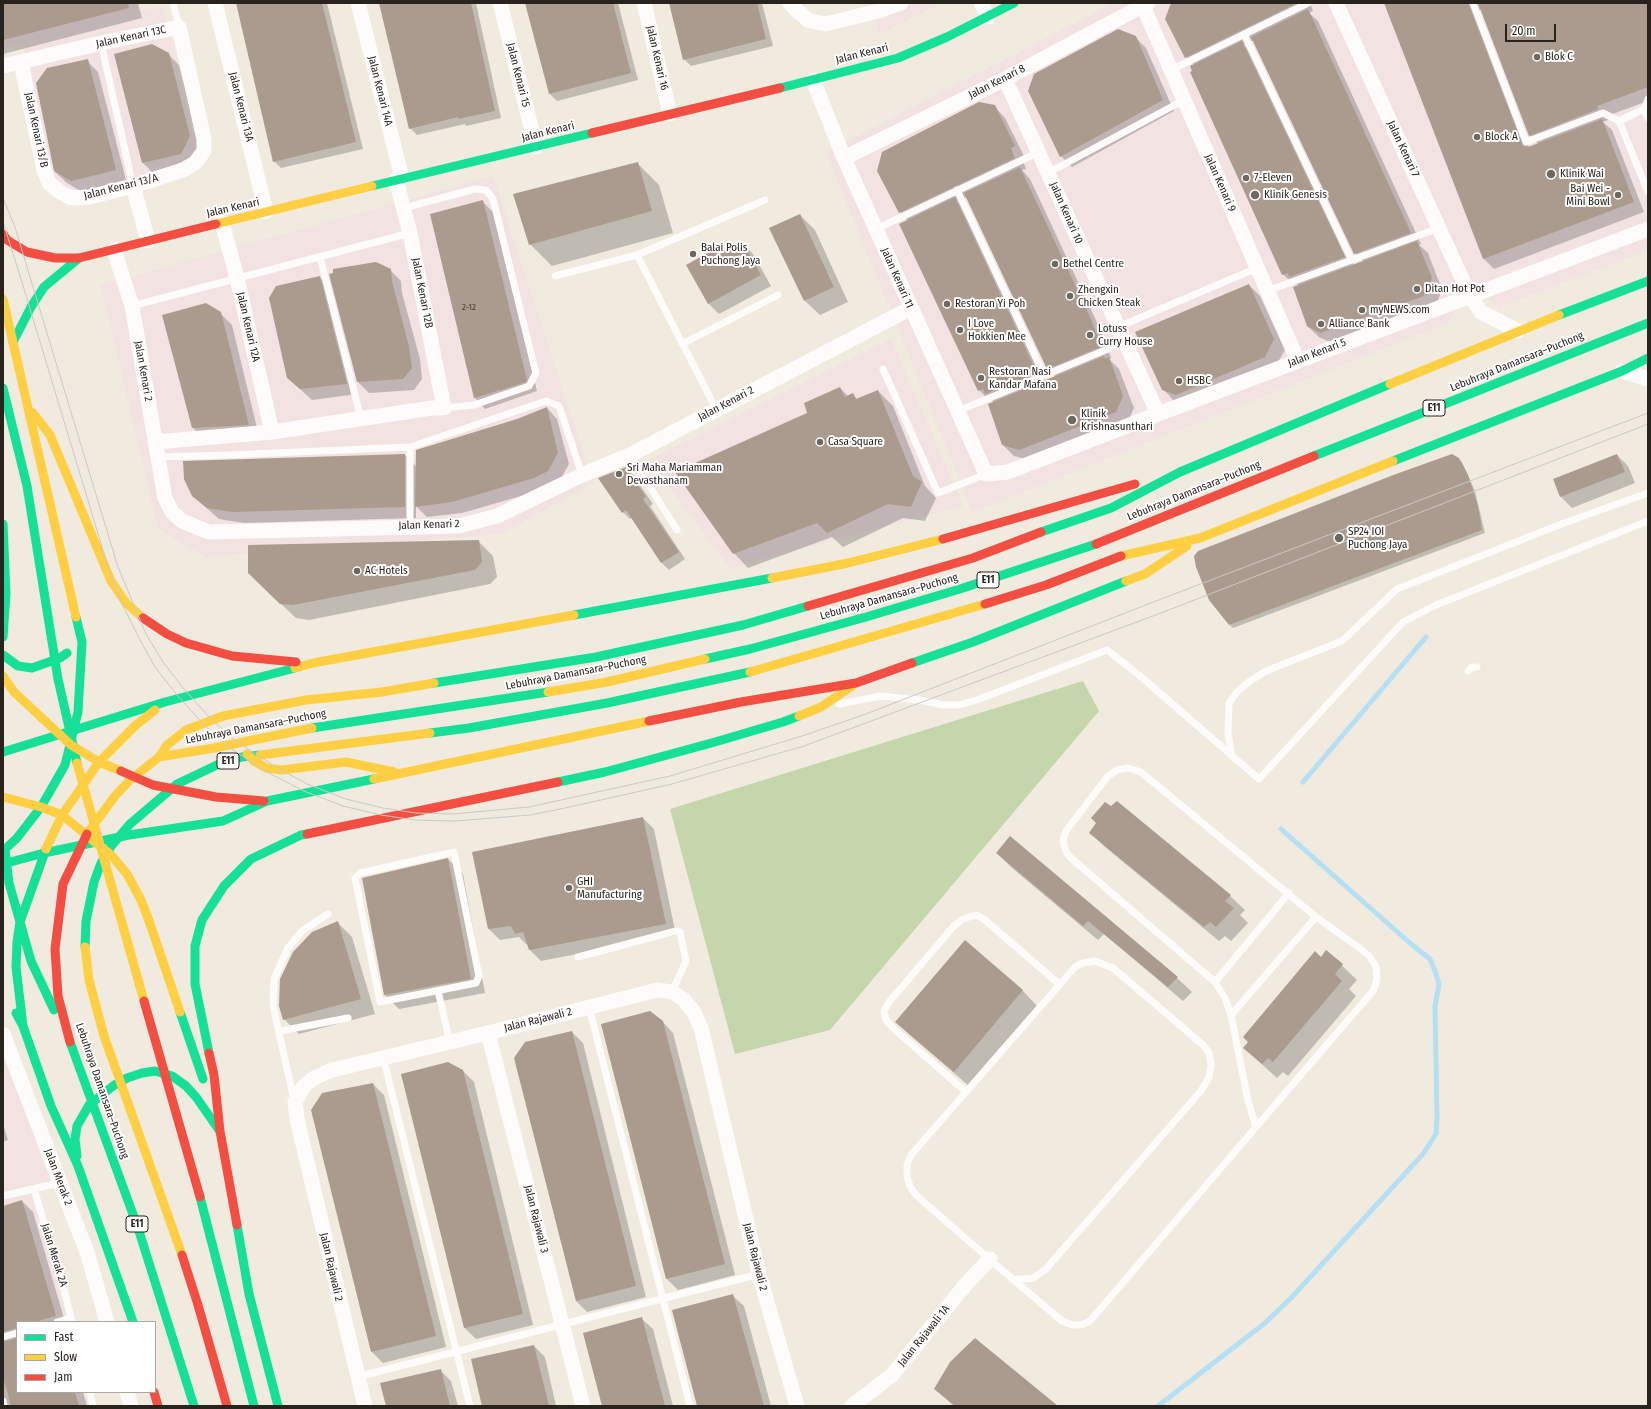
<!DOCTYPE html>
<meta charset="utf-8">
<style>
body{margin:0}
#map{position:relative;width:1651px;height:1409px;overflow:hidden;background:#f0eadf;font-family:"Fira Sans Condensed",sans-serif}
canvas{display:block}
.frame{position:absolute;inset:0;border:4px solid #28231c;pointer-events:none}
.legend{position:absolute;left:16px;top:1321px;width:140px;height:72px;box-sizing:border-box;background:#fff;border:1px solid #a9a7a4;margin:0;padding:5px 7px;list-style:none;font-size:12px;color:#28231c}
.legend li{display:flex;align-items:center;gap:8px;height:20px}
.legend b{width:20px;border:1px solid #a9a7a4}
.scale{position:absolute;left:1505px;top:24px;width:51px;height:18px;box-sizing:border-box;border:2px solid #28231c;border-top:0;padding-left:5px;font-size:12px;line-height:14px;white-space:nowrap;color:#28231c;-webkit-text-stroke:3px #fff;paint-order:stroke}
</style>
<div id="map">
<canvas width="1651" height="1409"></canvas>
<div class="frame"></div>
<ul class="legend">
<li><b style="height:5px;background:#16e098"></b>Fast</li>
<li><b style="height:5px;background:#ffcf43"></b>Slow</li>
<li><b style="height:5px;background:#f24e42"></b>Jam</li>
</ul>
<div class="scale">20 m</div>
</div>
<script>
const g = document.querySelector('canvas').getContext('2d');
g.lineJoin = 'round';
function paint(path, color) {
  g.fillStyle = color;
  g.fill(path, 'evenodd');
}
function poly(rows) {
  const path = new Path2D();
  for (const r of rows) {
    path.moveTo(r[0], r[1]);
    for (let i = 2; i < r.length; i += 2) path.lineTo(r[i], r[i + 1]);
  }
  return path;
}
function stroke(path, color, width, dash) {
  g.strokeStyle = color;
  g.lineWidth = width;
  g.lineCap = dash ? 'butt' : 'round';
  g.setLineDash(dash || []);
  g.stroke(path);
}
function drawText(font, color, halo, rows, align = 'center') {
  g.font = font + ' "Fira Sans Condensed",sans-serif';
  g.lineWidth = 4;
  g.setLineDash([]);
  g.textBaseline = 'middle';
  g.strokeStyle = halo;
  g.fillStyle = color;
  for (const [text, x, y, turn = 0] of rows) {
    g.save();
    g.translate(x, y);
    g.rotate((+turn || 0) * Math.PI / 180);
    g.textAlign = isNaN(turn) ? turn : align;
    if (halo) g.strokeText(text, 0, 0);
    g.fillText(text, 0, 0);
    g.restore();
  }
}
const commercial = poly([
 [3,3,136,3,138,11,163,6,197,148,190,159,140,177,87,192,73,190,61,185,52,176,23,43,3,47],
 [872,3,941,3,879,35],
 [1114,3,1648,3,1648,250,1499,307,1473,280,1449,322,973,512,826,152],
 [493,176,593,483,501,534,206,557,158,529,101,285],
 [891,339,963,506,730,568,649,460],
 [3,1050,50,1180,3,1192],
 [31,1193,68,1322,17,1322,17,1392,85,1392,89,1406,3,1406,3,1200]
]);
const forest = poly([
 [1083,681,1099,711,830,1030,735,1054,670,809]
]);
const shadow = poly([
 [3,3,138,3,142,18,3,54],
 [237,3,327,3,363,149,281,168,274,161],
 [380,3,476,3,501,118,466,126,465,124,417,135,410,128],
 [526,3,618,3,638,80,557,101,550,94],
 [670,3,762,3,773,46,691,66,684,59],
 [1174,3,1310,3,1313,11,1309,13,1318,21,1421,244,1419,245,1428,253,1442,290,1435,307,1332,343,1319,337,1307,326,1299,286,1297,284,1294,285,1283,274,1193,71,1194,65,1186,57],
 [1254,40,1355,253,1364,262,1354,266,1252,53,1244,45],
 [1385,3,1648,3,1648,101,1607,116,1608,120,1603,122,1612,130,1644,212,1494,269,1484,259],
 [1482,9,1530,135,1538,144,1529,147,1478,16,1480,10],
 [1135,37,1146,48,1174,111,1072,167,1061,156],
 [168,54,179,65,200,147,192,165,154,174,143,163,115,55],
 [87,61,98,72,126,180,82,192,67,183,55,172],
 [994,106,1005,118,1025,158,1022,159,1026,169,1022,170,1030,179,1101,331,1111,358,1109,359,1119,369,1134,408,1127,423,1030,460,1014,456,1003,445,994,402,992,401,990,401,979,390,908,221,900,212],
 [967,197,1048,368,1056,377,1046,381,966,209,957,201],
 [637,163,659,185,673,233,552,266,530,244],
 [482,201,493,212,537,391,485,409,475,398],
 [800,215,815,230,848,302,820,315,805,301,770,228],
 [743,243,753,254,771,286,719,314,708,303,714,250,719,256],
 [390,270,401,281,402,293,420,359,422,379,414,390,369,393,358,382,331,275],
 [319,277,330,288,357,394,312,400,288,378],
 [1249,285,1260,296,1285,350,1275,367,1174,401,1163,389],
 [220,313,232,325,259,436,204,439,193,428],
 [840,388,848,396,852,394,858,400,878,391,893,406,925,486,936,498,925,521,903,518,843,547,832,537,748,568,734,553,809,413],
 [547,408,557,419,569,464,559,482,545,489,462,513,427,517,416,506,416,518,244,523,219,519,193,496,405,455,417,467,517,420],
 [1617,455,1628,466,1635,483,1572,508,1561,497,1554,480],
 [1458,459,1462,462,1475,491,1485,533,1233,628,1230,625],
 [626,468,633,475,653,504,650,506,685,559,669,570,662,563,632,518,630,519,623,512,600,478],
 [478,541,493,556,497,577,490,584,309,620,296,618,263,587],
 [643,818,654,829,676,935,541,961,530,950,528,944,526,944,519,937,500,940,489,929,473,853],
 [1091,833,1230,896,1245,910,1240,915,1248,923,1231,941,1225,936,1219,941,1105,847],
 [997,853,1177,978,1192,992,1183,1001,1104,934,1098,940,1012,868],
 [448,859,463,874,485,993,399,1009,385,995],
 [337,922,352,937,375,1014,299,1034,284,1019],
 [965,942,1023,991,1037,1006,969,1086,911,1036,896,1022],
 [1327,951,1357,980,1349,989,1356,996,1288,1076,1283,1072,1277,1078,1244,1048],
 [662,1021,673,1033,735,1275,678,1290,667,1279,602,1025],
 [572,1032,583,1043,646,1297,587,1312,576,1301,515,1058],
 [463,1071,474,1082,533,1325,476,1339,465,1328],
 [373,1084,384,1095,446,1347,383,1363,372,1352],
 [3,1124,8,1140,3,1142],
 [22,1201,33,1212,65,1322,17,1322,17,1392,83,1392,87,1406,3,1406,3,1207],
 [733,1296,744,1306,771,1406,697,1406],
 [642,1319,653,1329,673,1406,602,1406],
 [534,1346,545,1357,556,1406,484,1406],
 [440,1370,451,1381,458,1406,387,1406],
 [935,1389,1057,1406,954,1406]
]);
const stream = poly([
 [1303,782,1426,637],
 [1158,1406,1265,1323,1291,1298,1423,1154,1436,1134,1437,1117,1435,1006,1439,984,1435,971,1430,959,1411,944,1281,829]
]);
const building = poly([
 [3,3,128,3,129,8,3,40],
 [236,3,322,3,356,142,273,162],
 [379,3,471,3,495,111,458,119,458,117,409,129],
 [525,3,613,3,631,73,549,94],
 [669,3,757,3,766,39,683,60],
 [1171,3,1297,3,1185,58,1165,19],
 [1384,3,1468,3,1523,146,1528,147,1602,119,1634,202,1483,259],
 [1478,3,1648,3,1648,87,1597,106,1598,109,1529,136],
 [1308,9,1411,233,1354,254,1251,37],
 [1118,29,1136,36,1163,100,1060,157,1028,91,1034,74],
 [1242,41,1345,257,1289,277,1288,273,1282,275,1190,72,1192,71,1190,66],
 [152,44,169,53,190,136,181,154,142,163,114,54],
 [88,59,116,170,71,181,54,171,36,83,47,68],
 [979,102,995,105,1015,146,1011,148,1015,158,899,213,877,171,882,152],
 [638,162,652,211,529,245,513,194],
 [1020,167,1091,319,1101,347,1047,369,964,193],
 [955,197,1037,373,985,394,983,389,978,391,899,224],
 [483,200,527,380,526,382,520,384,474,398,430,214],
 [800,214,834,287,804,301,769,228],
 [1417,241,1432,278,1424,296,1320,333,1307,326,1293,287],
 [743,242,761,275,708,304,686,265,715,249,718,255],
 [376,262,391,269,392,281,409,347,412,368,403,379,357,382,329,274,333,273,333,269],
 [320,276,347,384,300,389,287,378,269,298,276,286],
 [1249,284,1274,339,1265,357,1176,395,1162,390,1135,332],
 [206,303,221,312,249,425,192,428,162,315],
 [1104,356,1105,359,1109,357,1123,396,1116,412,1019,450,1002,445,988,404],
 [840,387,845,397,853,393,856,399,878,390,913,476,922,482,911,507,888,504,827,533,817,523,733,554,675,472,807,413,804,403],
 [547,407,558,453,548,471,534,478,452,502,415,507,416,450,517,419],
 [405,454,405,507,232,512,207,508,192,496,184,479,183,461],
 [1452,454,1459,458,1468,475,1478,506,1482,530,1229,625,1209,600,1196,567,1194,556,1198,551,1396,474],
 [1617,454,1625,472,1560,497,1553,479],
 [626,467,646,497,643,499,679,552,661,563,626,510,622,513,598,478],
 [479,540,482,562,475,570,293,605,280,604,248,573,248,545],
 [1117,801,1231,895,1225,901,1234,908,1216,927,1210,922,1204,927,1089,833,1096,823,1091,818,1105,802,1111,806],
 [643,817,666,924,529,950,523,932,515,934,511,926,488,929,472,852],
 [1010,836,1178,977,1168,987,1088,921,1083,926,996,853],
 [448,858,471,979,384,995,362,878],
 [338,921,361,999,283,1020,279,1006,280,979,293,952,312,932],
 [965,940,1023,990,954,1072,895,1022],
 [1326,950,1343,964,1335,974,1342,981,1273,1062,1268,1058,1262,1064,1243,1048,1248,1042,1243,1037,1315,951,1321,957],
 [650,1011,663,1021,725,1264,666,1279,601,1024],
 [572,1031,636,1286,576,1301,514,1058,525,1042],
 [448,1062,463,1070,523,1314,464,1328,401,1074],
 [373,1083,436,1336,371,1352,311,1110,322,1093],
 [22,1200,56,1316,34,1322,17,1322,17,1328,3,1332,3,1206],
 [733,1294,764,1406,697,1406,672,1310],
 [642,1317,665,1406,602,1406,583,1333],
 [17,1338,17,1392,75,1392,79,1406,11,1406,3,1376,3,1342],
 [975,1338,1058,1406,955,1406,934,1389,950,1362],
 [534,1345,549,1406,482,1406,471,1359],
 [441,1369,450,1406,386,1406,380,1383]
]);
const lane = poly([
 [173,3,179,27],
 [1473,3,1526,142,1603,113,1619,121,1648,192],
 [1244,34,1351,259],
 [101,43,133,186],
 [1171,70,1308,3],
 [1644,109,1648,118],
 [1619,121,1644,109,1648,99],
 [1048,173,1184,100],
 [957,190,1044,375],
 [404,208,475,189,486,190,493,199,536,373,529,386,474,405,444,408],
 [876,229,1039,152],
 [637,255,716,409],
 [320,257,361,419],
 [555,276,637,255,765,200],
 [1267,291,1439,228],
 [132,306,410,233],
 [1118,327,1257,268],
 [682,344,778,295],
 [883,369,938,493,986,474],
 [958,411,1125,342],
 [630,455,677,530],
 [158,457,229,455,410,447,546,401,559,406,582,475],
 [410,526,410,447],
 [1468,671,1472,667,1477,667],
 [839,704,881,696,919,700,944,705,959,705,977,700,1107,650,1139,675,1259,779,1403,622,1436,605,1648,521],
 [1232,756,1228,734,1229,703,1237,692,1250,681,1266,671,1342,641,1397,589,1564,523,1648,493],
 [1128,768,1141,772,1316,917,1361,949,1370,957,1376,967,1377,980,1373,991,1256,1127,1248,1101,1231,1015,1225,998,1215,982,1071,858,1066,852,1063,841,1066,831,1108,776,1117,770,1128,768],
 [454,852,479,976,476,983,380,1002,355,878,360,873,454,852],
 [578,957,676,931,680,932,686,961,672,992],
 [1215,982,1289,893],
 [438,991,450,1042],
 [589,1007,690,1406],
 [1231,1015,1316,917],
 [280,1031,348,1018],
 [383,1057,470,1406],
 [965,1091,894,1029,886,1020,884,1011,889,1002,953,927,961,920,969,917,977,915,985,920,1059,984],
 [294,1100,273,1006,274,979,288,948,302,931,328,914],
 [34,1189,64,1289,72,1322],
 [3,1196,59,1183],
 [1013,1279,1024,1279,1033,1278,1045,1270,1201,1091,1209,1077,1211,1065,1209,1053,1203,1045,1113,968,1095,961,1083,963,1075,967,911,1155,907,1165,907,1177,910,1186,915,1194,949,1224,1002,1270,1062,1321,1073,1325,1081,1325,1090,1321,1256,1127],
 [57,1322,71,1318],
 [3,1337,17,1333],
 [357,1377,759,1274],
 [90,1392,93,1406],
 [3,1401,4,1406]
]);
const street = poly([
 [215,3,266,212],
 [358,3,402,178],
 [500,3,536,147],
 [644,3,670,114],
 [790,3,792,6,808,20,825,24,879,11,901,3],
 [981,3,988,17],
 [1336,3,1470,296,1481,312,1518,331],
 [1143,6,1298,361],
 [3,66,101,43,179,27,204,139,204,151,195,163,183,170,133,186,89,197,71,198,60,192,49,183,44,170,21,63],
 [1005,79,1158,414],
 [813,80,844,158,986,474,1008,472,1158,414,1648,229],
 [844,158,1005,79,1148,3],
 [133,186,148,241],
 [222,222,237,278,272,432],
 [114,250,132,306,165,498,172,512,182,521,209,532,459,526,497,516,582,475,630,455,911,308],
 [1622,371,1648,379],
 [155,442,272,432,432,408,444,408,410,233,396,180],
 [488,1033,583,1406],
 [3,1034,88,1255,107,1322],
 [127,1392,131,1406],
 [365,1406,297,1119,295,1102,304,1086,314,1078,332,1070,488,1033,657,990,672,992,683,999,694,1012,701,1028,759,1274,797,1406],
 [852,1406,892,1375,967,1283,990,1259]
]);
const fast = poly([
 [780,88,898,58,947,37,1014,3],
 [372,186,592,133],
 [1559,315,1648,281],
 [13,342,31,307,44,287,79,258],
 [3,388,27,486,58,679,77,763],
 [1314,456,1648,323],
 [1393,461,1622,371,1648,358],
 [3,524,6,594,3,637],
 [1041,532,1111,508,1180,472,1390,384],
 [574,615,772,578],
 [3,655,18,666,32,668,60,658,67,653],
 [705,659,750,649,866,617,960,589,1096,544],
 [912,663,973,642,1126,581],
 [434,683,596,657,743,625,808,606],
 [312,728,548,692],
 [430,733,469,728,607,703,750,672],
 [3,752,165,702,295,668],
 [558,782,605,772,715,742,783,722,799,716],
 [5,849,9,883,31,961,54,1010],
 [3,851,17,838,41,807,65,765,78,712,82,642,76,617],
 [3,864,44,853,129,835,223,821,267,801,374,779],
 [85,947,86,921,94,882,101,863,112,845,130,824,177,784,219,764,242,757,260,755],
 [180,1012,203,1079],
 [16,1013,23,1026,51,1106,78,1166,133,1322],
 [23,1026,16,967,17,942,20,922,46,849],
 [70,1042,138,1228,194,1406],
 [209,1053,195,984,195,946,202,920,224,886,251,859,301,835,307,834],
 [77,1156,75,1139,77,1126,89,1105,113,1086,127,1078,142,1073,155,1071,172,1076,186,1086,196,1097,219,1130],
 [200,1197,254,1406],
 [237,1225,249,1294,278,1406]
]);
const slow = poly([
 [216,224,372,186],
 [3,299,76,617],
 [1390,384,1559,315],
 [33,413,50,435,111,581,126,603,143,618],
 [1121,556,1200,538,1393,461],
 [772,578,848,563,943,539],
 [1126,581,1145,574,1187,546],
 [295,668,313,663,574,615],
 [750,672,985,604],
 [3,676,14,692,71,745,99,762,121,771],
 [548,692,607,682,705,659],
 [799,716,821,707,852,686],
 [247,754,254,761,266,768,282,770,346,762,394,772],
 [260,755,430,733],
 [159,757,167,745,186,730,223,716,306,700,382,692,434,683],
 [77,763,144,1001],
 [374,779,649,721],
 [3,797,41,807,62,815,111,855,127,874,141,900,148,918,180,1012],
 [87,834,115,796,130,780,159,757,214,748,312,728],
 [46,849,62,815,99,762,136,725,155,710],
 [85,947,89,980,104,1036,182,1255]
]);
const jam = poly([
 [592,133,780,88],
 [3,234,7,240,27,252,55,258,79,258,216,224],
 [943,539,1135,484],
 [1096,544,1314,456],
 [985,604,1046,585,1121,556],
 [808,606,973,558,1041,532],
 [143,618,167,634,186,643,232,656,296,662],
 [649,721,741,702,856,683,912,663],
 [121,771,153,785,216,797,264,801],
 [307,834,558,782],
 [144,1001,200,1197],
 [70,1042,58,996,55,949,63,884,87,834],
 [209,1053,214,1075,220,1131,237,1225],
 [182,1255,198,1305,227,1406],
 [154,1392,158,1406]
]);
const tram = poly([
 [3,198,15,227,30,277,118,567,146,634,163,662,183,688,210,718,236,741,276,767,307,784,346,799,383,808,416,813,453,814,529,807,670,776,802,736,866,714,1156,601,1648,413],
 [3,222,21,279,109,570,123,606,139,638,155,667,177,695,204,725,230,748,269,773,304,791,343,806,381,815,415,820,455,821,530,815,565,808,672,784,804,746,1161,613,1648,424]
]);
const markers = [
 [1537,57,4,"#6e6960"],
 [1477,137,4,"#6e6960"],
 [1551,174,5,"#6e6960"],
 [1246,178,4,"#6e6960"],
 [1255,195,5,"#6e6960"],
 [1618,195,4,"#6e6960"],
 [693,254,4,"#6e6960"],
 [1055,264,4,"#6e6960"],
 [1417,289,4,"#6e6960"],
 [1070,296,4,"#6e6960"],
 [947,304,4,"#6e6960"],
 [1362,310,4,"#6e6960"],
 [1321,324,4,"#6e6960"],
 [960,330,4,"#6e6960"],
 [1090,335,4,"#6e6960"],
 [981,378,4,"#6e6960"],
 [1179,381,4,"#6e6960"],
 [1072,420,5,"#6e6960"],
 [820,442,4,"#6e6960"],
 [619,474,4,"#6e6960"],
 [1339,538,5,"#6e6960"],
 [357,571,4,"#6e6960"],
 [569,888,4,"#6e6960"]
];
const numberNames = [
 ["2-12",469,307]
];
const shields = [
 [1434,408,22],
 [988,580,22],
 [228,761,22],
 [137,1224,22]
];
const shieldNames = [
 ["E11",1434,408],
 ["E11",988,580],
 ["E11",228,761],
 ["E11",137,1224]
];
const streetNames = [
 ["Jalan Kenari 13C",131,37,-12],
 ["Jalan Kenari",862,54,-14],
 ["Jalan Kenari 16",657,58,77],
 ["Jalan Kenari 15",518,75,76],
 ["Jalan Kenari 8",997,82,-27],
 ["Jalan Kenari 14A",380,91,76],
 ["Jalan Kenari 13A",241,107,76],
 ["Jalan Kenari 13/B",36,130,78],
 ["Jalan Kenari",548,132,-14],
 ["Jalan Kenari 7",1403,149,65],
 ["Jalan Kenari 9",1220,183,66],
 ["Jalan Kenari 13/A",121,187,-14],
 ["Jalan Kenari",233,208,-13],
 ["Jalan Kenari 10",1066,213,66],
 ["Jalan Kenari 11",897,278,66],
 ["Jalan Kenari 12B",422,293,79],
 ["Jalan Kenari 12A",248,327,77],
 ["Jalan Kenari 5",1317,353,-21],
 ["Lebuhraya Damansara–Puchong",1517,362,-22],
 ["Jalan Kenari 2",143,371,80],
 ["Jalan Kenari 2",726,404,-28],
 ["Lebuhraya Damansara–Puchong",1194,491,-22],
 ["Jalan Kenari 2",429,525,-2],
 ["Lebuhraya Damansara–Puchong",889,597,-16],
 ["Lebuhraya Damansara–Puchong",576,673,-11],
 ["Lebuhraya Damansara–Puchong",256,727,-11],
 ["Jalan Rajawali 2",538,1020,-14],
 ["Lebuhraya Damansara–Puchong",102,1091,71],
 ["Jalan Merak 2",58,1177,69],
 ["Jalan Rajawali 3",536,1219,76],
 ["Jalan Merak 2A",54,1255,73],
 ["Jalan Rajawali 2",755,1257,76],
 ["Jalan Rajawali 2",331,1267,77],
 ["Jalan Rajawali 1A",924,1336,-51]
];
const poiNames = [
 ["Blok C",1545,57],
 ["Block A",1485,137],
 ["Klinik Wai",1560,174],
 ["7-Eleven",1254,178],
 ["Bai Wei -",1610,189,"right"],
 ["Mini Bowl",1610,202,"right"],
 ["Klinik Genesis",1264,195],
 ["Balai Polis",701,248],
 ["Puchong Jaya",701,261],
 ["Bethel Centre",1063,264],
 ["Ditan Hot Pot",1425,289],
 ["Zhengxin",1078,290],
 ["Chicken Steak",1078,303],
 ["Restoran Yi Poh",955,304],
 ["myNEWS.com",1370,310],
 ["I Love",968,324],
 ["Hokkien Mee",968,337],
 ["Alliance Bank",1329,324],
 ["Lotuss",1098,329],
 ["Curry House",1098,342],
 ["Restoran Nasi",989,372],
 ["Kandar Mafana",989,385],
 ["HSBC",1187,381],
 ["Klinik",1081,414],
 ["Krishnasunthari",1081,427],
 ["Casa Square",828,442],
 ["Sri Maha Mariamman",627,468],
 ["Devasthanam",627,481],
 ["SP24 IOI",1348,532],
 ["Puchong Jaya",1348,545],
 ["AC Hotels",365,571],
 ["GHI",577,882],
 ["Manufacturing",577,895]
];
paint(commercial, '#f2e2e2');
paint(forest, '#c5d6ac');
paint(shadow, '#0003');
stroke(stream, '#b6dff4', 5);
paint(building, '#aa9b8e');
stroke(lane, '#fdfcfa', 7);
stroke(street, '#fdfcfa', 15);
stroke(fast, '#16e098', 9);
stroke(slow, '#ffcf43', 9);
stroke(jam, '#f24e42', 9);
stroke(tram, '#cbc9c6', 1);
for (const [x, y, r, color] of markers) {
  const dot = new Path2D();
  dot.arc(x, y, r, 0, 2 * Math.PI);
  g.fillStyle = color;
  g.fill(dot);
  stroke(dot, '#fff', 1.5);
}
drawText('9px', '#484138', null, numberNames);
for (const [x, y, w] of shields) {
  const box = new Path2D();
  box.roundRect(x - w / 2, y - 8, w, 16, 3);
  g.fillStyle = '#fff';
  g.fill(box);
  stroke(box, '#28231c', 1);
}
drawText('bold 10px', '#28231c', null, shieldNames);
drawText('11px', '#28231c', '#fff', streetNames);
drawText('11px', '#28231c', '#fff', poiNames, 'left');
</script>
